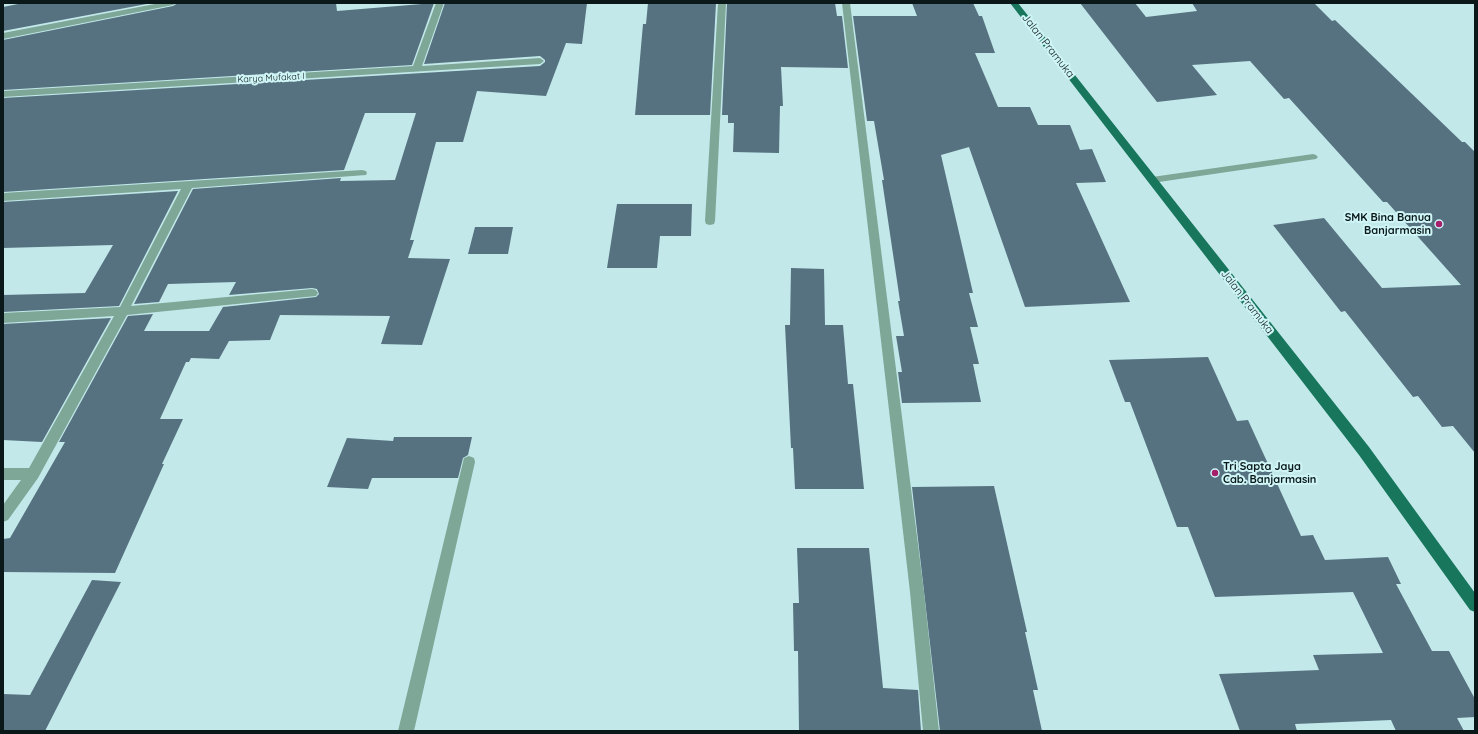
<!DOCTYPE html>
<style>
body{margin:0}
#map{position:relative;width:1478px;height:734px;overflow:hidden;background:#c2e8ea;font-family:Quicksand,sans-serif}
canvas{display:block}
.frame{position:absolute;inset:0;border:4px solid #0a1819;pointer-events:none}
</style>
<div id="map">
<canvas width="1478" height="734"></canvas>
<div class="frame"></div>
</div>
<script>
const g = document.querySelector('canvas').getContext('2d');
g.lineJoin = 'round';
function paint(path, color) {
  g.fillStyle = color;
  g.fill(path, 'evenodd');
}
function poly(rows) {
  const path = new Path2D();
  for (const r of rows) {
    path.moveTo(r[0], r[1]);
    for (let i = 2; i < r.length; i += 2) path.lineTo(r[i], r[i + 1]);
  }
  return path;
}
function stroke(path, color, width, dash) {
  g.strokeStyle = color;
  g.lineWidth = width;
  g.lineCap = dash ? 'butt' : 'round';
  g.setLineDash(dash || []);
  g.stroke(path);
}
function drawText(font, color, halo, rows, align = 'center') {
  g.font = font + ' Quicksand,sans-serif';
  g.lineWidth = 4;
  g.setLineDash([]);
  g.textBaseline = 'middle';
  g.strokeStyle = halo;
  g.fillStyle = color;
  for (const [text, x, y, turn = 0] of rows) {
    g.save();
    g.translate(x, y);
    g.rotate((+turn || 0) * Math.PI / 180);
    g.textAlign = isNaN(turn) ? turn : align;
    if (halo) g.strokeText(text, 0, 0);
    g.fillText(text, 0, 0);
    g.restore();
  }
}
const building = poly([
 [23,3,152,3,3,31,3,7],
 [178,3,336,3,337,11,434,3,412,65,3,90,3,40,173,6],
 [445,3,587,3,582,44,566,43,546,96,477,91,463,142,436,142,410,240,414,240,408,258,450,259,422,345,381,344,390,316,280,315,270,340,229,341,219,359,191,358,189,362,186,362,160,419,183,419,162,464,164,464,115,573,3,572,3,539,10,538,65,442,59,442,128,316,153,314,144,331,209,331,223,307,316,297,319,294,317,289,312,288,229,295,236,282,168,284,159,302,134,304,193,189,341,178,340,181,395,180,416,113,365,113,344,170,3,192,3,98,540,66,545,62,545,60,540,56,424,64],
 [648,3,716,3,710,115,635,115,643,24,646,24],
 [727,3,835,3,837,16,842,16,848,68,781,67,783,106,780,106,779,153,733,152,734,123,728,123,728,115,722,115],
 [912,3,973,3,979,16,982,16,995,53,975,53,998,107,1030,107,1038,125,1070,125,1080,150,1092,149,1106,182,1076,183,1130,302,1025,307,969,147,941,155,973,293,969,293,978,327,970,327,979,364,973,364,981,402,902,403,898,372,902,372,896,336,904,336,898,301,900,301,882,180,884,180,874,121,867,121,853,16,917,16],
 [1080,3,1135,3,1146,17,1197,11,1192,3,1314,3,1332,21,1335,20,1462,142,1465,142,1475,152,1475,453,1453,426,1442,427,1418,396,1413,397,1345,311,1341,312,1273,225,1324,218,1382,288,1461,285,1387,202,1383,202,1289,98,1284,99,1250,61,1192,65,1217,95,1157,102],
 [178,191,119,306,3,312,3,295,85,293,113,245,3,248,3,202],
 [617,204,692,204,691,236,660,236,657,268,607,268],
 [475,227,513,227,508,254,468,254],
 [791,268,824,269,825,325,843,325,848,384,853,384,864,489,795,489,793,448,791,448,785,325,790,325],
 [111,318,42,442,3,440,3,324],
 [1208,357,1237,421,1248,420,1301,536,1313,535,1325,560,1388,557,1401,584,1396,584,1432,651,1449,651,1475,699,1475,717,1457,718,1464,731,1396,731,1391,720,1295,724,1297,731,1240,731,1219,674,1319,670,1313,655,1383,653,1353,592,1215,597,1188,527,1177,527,1130,402,1125,402,1109,360],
 [394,437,472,437,468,455,463,458,458,478,372,478,368,489,327,487,347,438,393,441],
 [994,486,1027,632,1025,632,1038,690,1033,690,1042,731,940,731,912,487],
 [797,548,869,548,883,688,918,690,921,731,799,731,798,651,794,651,793,603,799,603],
 [92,580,121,582,45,731,3,731,3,694,30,695]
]);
const lane = poly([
 [1313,154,1316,155,1318,157,1316,159,1152,183,1147,180,1152,177,1313,154]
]);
const street = poly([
 [160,3,177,3,173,5,3,39,3,33,160,3],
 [436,3,444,3,422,66,540,58,544,61,540,64,3,97,3,91,413,66,436,3],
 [718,3,726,3,715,221,714,224,710,225,706,224,705,221,718,3],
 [842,3,850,3,924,592,939,731,923,731,910,592,842,3],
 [362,170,366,171,367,173,366,175,192,188,131,306,312,289,316,290,318,293,316,296,127,315,38,478,8,520,3,522,3,505,21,480,3,480,3,468,29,468,114,316,3,323,3,313,120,307,181,189,3,201,3,193,362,170],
 [469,456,474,458,475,462,414,731,398,731,463,462,464,458,469,456]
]);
const primary = poly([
 [1010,3,1018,3,1369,447,1475,593,1475,612,1470,610,1359,455,1010,3]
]);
const markers = [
 [1439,224,4,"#a51f6a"],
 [1215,473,4,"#a51f6a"]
];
const farStreetnames = [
 ["Karya Mufakat I",271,78,-3]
];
const streetNames = [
 ["Jalan Pramuka",1048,46,52],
 ["Jalan Pramuka",1247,302,52]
];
const poiNames = [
 ["SMK Bina Banua",1431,218],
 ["Banjarmasin",1431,231],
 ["Tri Sapta Jaya",1223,467,"left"],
 ["Cab. Banjarmasin",1223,480,"left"]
];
paint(building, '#567280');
paint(lane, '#7ea797');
paint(street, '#7ea797');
paint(primary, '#17765c');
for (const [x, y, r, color] of markers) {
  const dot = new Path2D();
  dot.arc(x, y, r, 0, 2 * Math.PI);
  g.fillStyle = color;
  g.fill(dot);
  stroke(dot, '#cff5f7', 1.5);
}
drawText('9px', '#0a1819', '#cff5f7', farStreetnames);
drawText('11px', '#0a1819', '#cff5f7', streetNames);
drawText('bold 11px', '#0a1819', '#cff5f7', poiNames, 'right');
</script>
